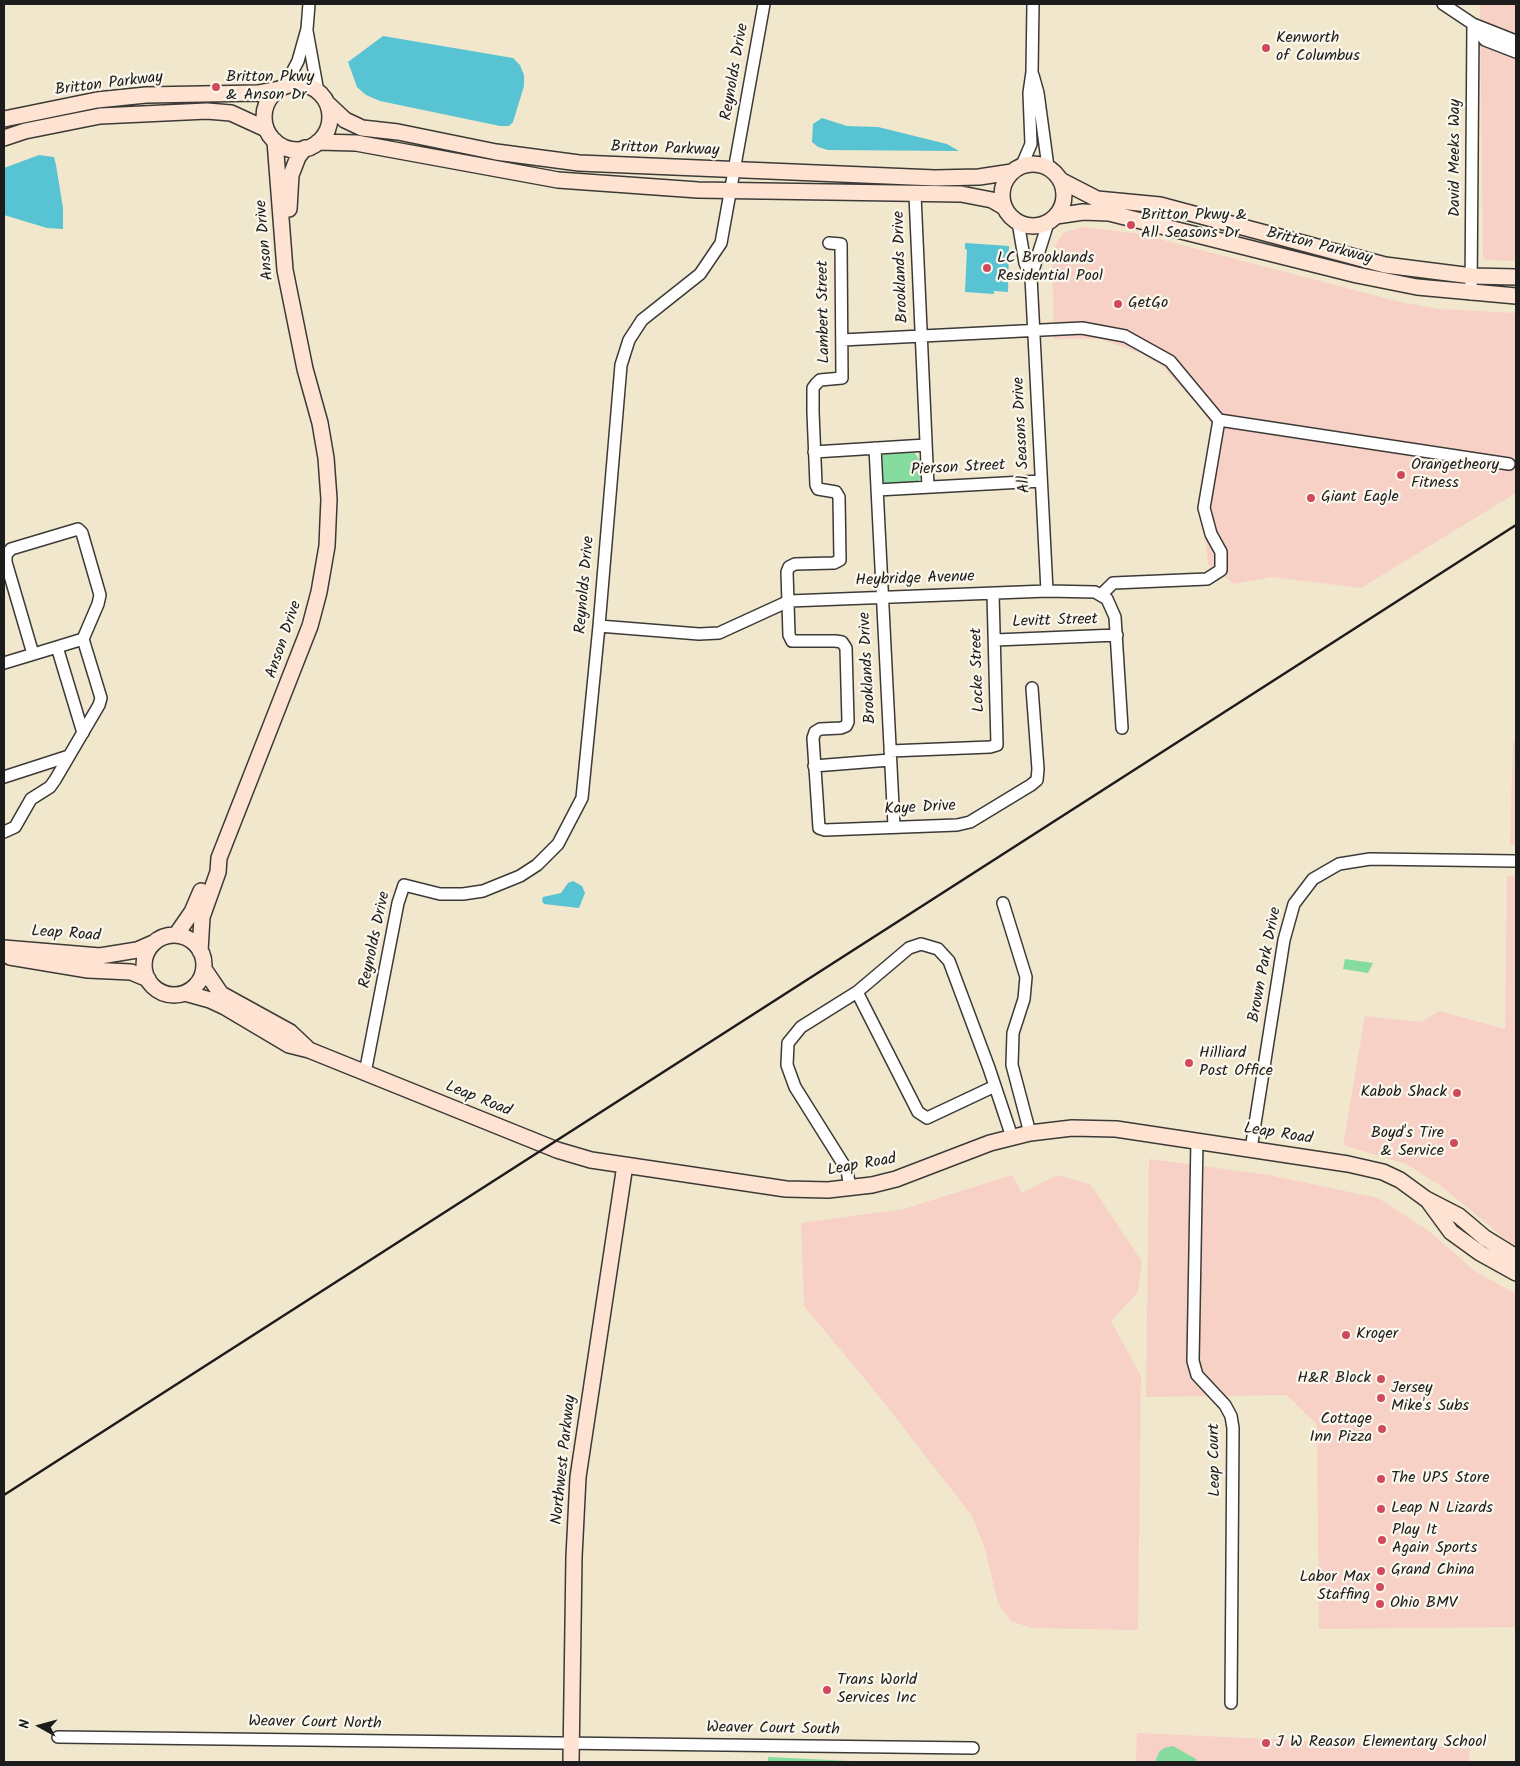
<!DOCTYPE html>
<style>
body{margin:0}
#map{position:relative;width:1520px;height:1766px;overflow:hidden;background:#f1e7cd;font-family:Kalam,sans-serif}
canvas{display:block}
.frame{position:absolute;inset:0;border:5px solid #1c1c1c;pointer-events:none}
.north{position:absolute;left:15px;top:1701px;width:50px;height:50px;-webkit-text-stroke:4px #fbf7ec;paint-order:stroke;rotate:277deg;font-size:14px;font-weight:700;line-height:20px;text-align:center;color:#1c1c1c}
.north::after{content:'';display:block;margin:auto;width:18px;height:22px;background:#1c1c1c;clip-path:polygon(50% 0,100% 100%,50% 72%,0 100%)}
</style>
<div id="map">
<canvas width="1520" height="1766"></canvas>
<div class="frame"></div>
<div class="north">N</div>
</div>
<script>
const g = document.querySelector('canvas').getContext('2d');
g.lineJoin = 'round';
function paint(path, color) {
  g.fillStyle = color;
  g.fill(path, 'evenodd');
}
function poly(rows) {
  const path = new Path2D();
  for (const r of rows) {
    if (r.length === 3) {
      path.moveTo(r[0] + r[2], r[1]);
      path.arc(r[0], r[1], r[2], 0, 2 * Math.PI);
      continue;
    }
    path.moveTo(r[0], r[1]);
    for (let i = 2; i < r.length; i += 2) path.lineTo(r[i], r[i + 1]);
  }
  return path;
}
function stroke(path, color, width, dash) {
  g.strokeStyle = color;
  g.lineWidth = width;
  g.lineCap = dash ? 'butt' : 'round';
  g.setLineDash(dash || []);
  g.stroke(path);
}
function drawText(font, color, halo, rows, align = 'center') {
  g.font = font + ' Kalam,sans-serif';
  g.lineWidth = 4.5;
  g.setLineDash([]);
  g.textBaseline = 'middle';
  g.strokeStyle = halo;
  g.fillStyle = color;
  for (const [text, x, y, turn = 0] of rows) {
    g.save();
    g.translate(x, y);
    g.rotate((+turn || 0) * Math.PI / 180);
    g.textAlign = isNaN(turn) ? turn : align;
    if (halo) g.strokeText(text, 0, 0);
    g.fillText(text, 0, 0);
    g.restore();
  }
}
const built = poly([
 [1480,4,1516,4,1516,261,1485,260,1483,256],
 [1083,227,1140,234,1396,301,1438,309,1516,313,1516,493,1361,588,1272,577,1234,584,1208,564,1202,507,1211,424,1199,407,1163,367,1142,354,1100,339,1054,339,1052,252,1063,233],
 [1516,740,1516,845,1510,845,1513,741],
 [1516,875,1516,1245,1510,1243,1441,1186,1406,1164,1343,1145,1365,1016,1421,1022,1439,1011,1505,1029,1507,876],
 [1149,1159,1269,1175,1378,1198,1429,1231,1475,1271,1516,1294,1516,1627,1319,1629,1317,1425,1287,1395,1146,1397],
 [1012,1175,1022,1193,1057,1175,1090,1184,1142,1262,1138,1292,1111,1321,1141,1376,1138,1630,1031,1628,1011,1621,998,1603,985,1549,972,1516,878,1395,804,1306,801,1223,904,1209],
 [1137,1733,1470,1748,1469,1762,1136,1762]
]);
const green = poly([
 [913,450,920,461,921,478,917,482,886,484,881,480,879,460,881,455,885,452],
 [1345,959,1373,963,1368,973,1343,969],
 [1173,1746,1196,1759,1197,1762,1155,1762,1159,1752,1164,1748],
 [768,1757,872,1762,768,1762]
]);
const water = poly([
 [383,36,513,58,520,65,524,75,524,86,513,122,509,126,500,126,380,101,366,95,357,87,348,62],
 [822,118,847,126,878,127,947,144,959,151,828,150,818,147,812,142,813,124],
 [39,155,54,157,56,165,63,208,63,229,47,228,4,215,4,168],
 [965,243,1009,246,1008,292,994,291,994,294,965,292,967,250,965,249],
 [573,881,582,886,585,893,579,908,544,904,542,901,543,897,561,893,568,883]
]);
const street = poly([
 [1443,4,1473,24,1516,41],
 [1473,24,1485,40,1516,52],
 [307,31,318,92],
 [1033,75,1038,93,1048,167],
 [285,86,298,61,307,29,309,4],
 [1022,165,1031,144,1029,93,1032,72,1033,4],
 [915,195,928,487],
 [1018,222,1025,263,1031,277,1047,591],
 [829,243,841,244,842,378,820,380,816,384,813,388,813,412,816,485,818,489,836,492,839,497,840,560,834,563,795,564,789,567,787,572,789,635,792,641,835,641,842,642,846,648,848,722,846,726,841,728,820,729,815,732,813,738,819,828,825,830,957,825,970,822,1031,785,1037,780,1038,769,1032,688],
 [1031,277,1048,223],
 [1471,294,1473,24],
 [842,340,1082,328,1125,336,1170,361,1219,420,1509,464],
 [875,448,894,826],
 [814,452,926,445],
 [877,490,1041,481],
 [1101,595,1113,583,1207,579,1221,570,1221,552,1211,534,1204,508,1219,420],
 [599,626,699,634,719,633,789,601,1047,591,1095,592,1107,599,1115,617,1122,728],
 [995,640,1117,635],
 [57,647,83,733],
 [4,663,57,647,83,639,98,604,100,595,82,533,78,529,11,549,6,555,6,562,33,654],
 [890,751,990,747,997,745,993,594],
 [814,766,890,760],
 [4,777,69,756],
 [4,832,15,827,31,799,50,787,55,780,99,705,101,698,83,639],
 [1003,903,1026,977,1024,999,1013,1033,1012,1065,1030,1133],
 [857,992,918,1112,927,1118,995,1086],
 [365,1073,398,903,404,885,440,894,463,894,483,891,520,876,537,865,558,844,582,798,599,626,621,365,629,340,642,320,700,274,721,243,764,4],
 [1197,1140,1193,1361,1197,1375,1225,1405,1231,1416,1233,1428,1231,1703],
 [1251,1149,1284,940,1294,904,1313,879,1339,864,1370,859,1516,861],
 [850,1189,847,1170,795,1087,787,1065,788,1043,801,1027,857,992,909,948,921,944,938,949,949,961,989,1068,1012,1137],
 [58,1737,973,1748]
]);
const secondary = poly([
 [297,117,33],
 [328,104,345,120,362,128,398,132,496,152,579,163,935,178,979,177,1012,172],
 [4,119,97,100,146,95,258,93,279,89],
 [4,138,25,131,100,116,207,111,231,113,266,129],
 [318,142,356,143,558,180,698,190,961,194,992,200,1004,207],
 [1033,195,31],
 [1062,181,1097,199,1160,205,1385,265,1472,276,1516,277],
 [289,209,291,175,298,157,305,148],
 [1056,216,1083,212,1109,213,1357,275,1417,287,1516,296],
 [176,935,192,912,201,891],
 [174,965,30],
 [4,948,100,956,137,950,153,943],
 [200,951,202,917,218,872,219,858,310,626,319,592,327,546,329,499,326,458,320,423,305,369,285,270,275,141],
 [10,957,88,970,131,972,148,979],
 [204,969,221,994,290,1032,308,1049],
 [185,993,210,1000,225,1007,289,1045,309,1050,557,1150,591,1160,786,1189,828,1190,872,1185,896,1179,990,1143,1030,1133,1072,1128,1116,1129,1348,1164,1383,1172,1400,1180,1426,1199,1459,1216,1485,1238,1516,1257],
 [1429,1202,1451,1232,1480,1253,1516,1273],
 [571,1762,574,1557,578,1477,625,1165]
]);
const rail = poly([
 [4,1495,1516,525]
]);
const markers = [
 [1266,48,5,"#d1495b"],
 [216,87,5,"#d1495b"],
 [1131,225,5,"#d1495b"],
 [987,268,5,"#d1495b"],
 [1118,304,5,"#d1495b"],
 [1401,475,5,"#d1495b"],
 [1311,498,5,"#d1495b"],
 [1189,1063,5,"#d1495b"],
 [1457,1093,5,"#d1495b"],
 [1454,1143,5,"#d1495b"],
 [1346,1335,5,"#d1495b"],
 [1381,1379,5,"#d1495b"],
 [1381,1398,5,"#d1495b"],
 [1382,1429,5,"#d1495b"],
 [1381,1479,5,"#d1495b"],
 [1381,1509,5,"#d1495b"],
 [1382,1540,5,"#d1495b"],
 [1381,1571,5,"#d1495b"],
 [1380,1587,5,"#d1495b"],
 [1380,1604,5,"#d1495b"],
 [827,1690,5,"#d1495b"],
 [1266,1743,5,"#d1495b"]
];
const poiNames = [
 ["Kenworth",1276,39],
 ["of Columbus",1276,57],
 ["Britton Pkwy",226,78],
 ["& Anson Dr",226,96],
 ["Britton Pkwy &",1141,216],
 ["All Seasons Dr",1141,234],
 ["LC Brooklands",997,259],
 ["Residential Pool",997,277],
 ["GetGo",1128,304],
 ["Orangetheory",1411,466],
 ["Fitness",1411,484],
 ["Giant Eagle",1321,498],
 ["Hilliard",1199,1054],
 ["Post Office",1199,1072],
 ["Kabob Shack",1447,1093,"right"],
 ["Boyd's Tire",1444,1134,"right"],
 ["& Service",1444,1152,"right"],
 ["Kroger",1356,1335],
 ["H&R Block",1371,1379,"right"],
 ["Jersey",1391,1389],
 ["Mike's Subs",1391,1407],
 ["Cottage",1372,1420,"right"],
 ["Inn Pizza",1372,1438,"right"],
 ["The UPS Store",1391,1479],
 ["Leap N Lizards",1391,1509],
 ["Play It",1392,1531],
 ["Again Sports",1392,1549],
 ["Grand China",1391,1571],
 ["Labor Max",1370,1578,"right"],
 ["Staffing",1370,1596,"right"],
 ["Ohio BMV",1390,1604],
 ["Trans World",837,1681],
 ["Services Inc",837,1699],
 ["J W Reason Elementary School",1276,1743]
];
const streetNames = [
 ["Reynolds Drive",736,72,-80],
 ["Britton Parkway",109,85,-7],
 ["Britton Parkway",665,150,2],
 ["David Meeks Way",1456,158,-90],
 ["Anson Drive",266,240,-95],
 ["Britton Parkway",1319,247,14],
 ["Brooklands Drive",902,267,-92],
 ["Lambert Street",825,312,-91],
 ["All Seasons Drive",1023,435,-93],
 ["Pierson Street",958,469,-3],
 ["Heybridge Avenue",915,580,-2],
 ["Reynolds Drive",586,585,-85],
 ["Levitt Street",1055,622,-2],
 ["Anson Drive",285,640,-71],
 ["Brooklands Drive",869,668,-93],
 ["Locke Street",979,670,-92],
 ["Kaye Drive",920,809,-3],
 ["Leap Road",66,935,4],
 ["Reynolds Drive",376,940,-78],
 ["Brown Park Drive",1266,965,-79],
 ["Leap Road",478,1100,22],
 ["Leap Road",1278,1135,9],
 ["Leap Road",862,1166,-10],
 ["Northwest Parkway",565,1460,-84],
 ["Leap Court",1216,1460,-91],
 ["Weaver Court North",315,1724,1],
 ["Weaver Court South",773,1730,1]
];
paint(built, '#f7d1c6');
paint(green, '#86db9e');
paint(water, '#58c3d2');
stroke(street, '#3c3a37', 14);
stroke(secondary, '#3c3a37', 18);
stroke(street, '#fff', 11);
stroke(secondary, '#fee3d2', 15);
stroke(rail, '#1c1c1c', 2.5);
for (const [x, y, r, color] of markers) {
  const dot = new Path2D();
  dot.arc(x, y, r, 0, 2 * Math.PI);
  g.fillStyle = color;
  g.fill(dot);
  stroke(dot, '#fbf7ec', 2);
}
drawText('16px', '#1c1c1c', '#fbf7ec', poiNames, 'left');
drawText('16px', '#1c1c1c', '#fbf7ec', streetNames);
</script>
